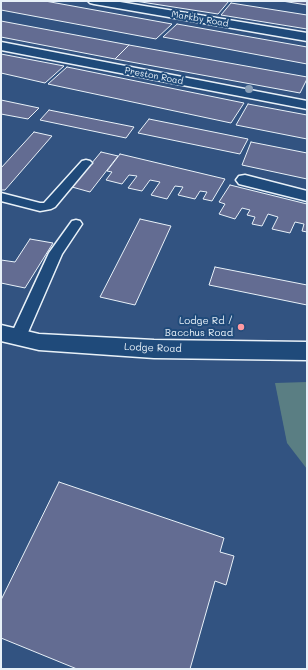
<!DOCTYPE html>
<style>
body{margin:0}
#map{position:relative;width:308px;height:670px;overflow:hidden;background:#325381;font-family:Mali,sans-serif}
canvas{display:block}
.frame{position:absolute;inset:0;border:2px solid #e8f1f8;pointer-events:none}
</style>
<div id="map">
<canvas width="308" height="670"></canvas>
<div class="frame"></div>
</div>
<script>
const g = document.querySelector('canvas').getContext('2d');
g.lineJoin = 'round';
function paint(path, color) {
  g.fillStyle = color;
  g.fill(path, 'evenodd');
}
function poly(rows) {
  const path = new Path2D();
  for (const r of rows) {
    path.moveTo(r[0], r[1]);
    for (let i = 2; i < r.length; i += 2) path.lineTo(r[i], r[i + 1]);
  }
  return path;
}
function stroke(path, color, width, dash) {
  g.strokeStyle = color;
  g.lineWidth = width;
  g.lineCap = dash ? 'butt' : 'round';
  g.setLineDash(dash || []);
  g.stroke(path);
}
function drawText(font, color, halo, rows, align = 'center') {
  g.font = font + ' Mali,sans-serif';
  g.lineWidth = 4;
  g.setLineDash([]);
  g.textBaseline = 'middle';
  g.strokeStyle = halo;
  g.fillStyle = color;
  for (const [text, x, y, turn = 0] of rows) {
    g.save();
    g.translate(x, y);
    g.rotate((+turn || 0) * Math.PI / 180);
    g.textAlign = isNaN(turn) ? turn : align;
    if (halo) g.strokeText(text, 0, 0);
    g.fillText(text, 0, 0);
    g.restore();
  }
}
const green = poly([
 [307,382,307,469,287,443,275,383]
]);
const building = poly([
 [1,1,45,1,172,24,156,39,1,10,1,1],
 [135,1,229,1,218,14,135,1],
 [282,1,307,1,307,5,282,1],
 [231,3,307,15,307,29,221,15,231,3],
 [1,21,129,45,115,59,1,37,1,21],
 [177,24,307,47,307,64,163,37,177,24],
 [129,45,307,77,307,79,300,93,115,59,129,45],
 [1,54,64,66,45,83,1,73,1,54],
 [67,67,244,103,231,123,48,84,67,67],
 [1,100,39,108,28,119,1,114,1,100],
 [248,104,307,115,307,139,236,125,248,104],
 [49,110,134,127,126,138,40,120,49,110],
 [149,119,248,139,240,154,138,133,149,119],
 [34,132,52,136,5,190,1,190,1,168,34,132],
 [251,142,307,153,307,179,242,165,251,142],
 [101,152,118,156,90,192,72,187,101,152],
 [120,154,225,179,212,201,203,199,207,192,200,191,195,199,178,195,183,187,175,186,167,199,151,195,160,182,150,180,142,191,128,188,137,176,129,175,122,184,106,180,112,172,107,171,120,154],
 [230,185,307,204,307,232,302,231,304,224,295,222,290,233,272,229,278,217,268,214,262,226,252,224,255,217,247,215,250,210,242,208,235,219,219,214,225,204,219,202,230,185],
 [140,219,171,226,135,305,100,297,140,219],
 [30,239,53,243,25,288,1,283,1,260,15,262,30,239],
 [215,267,307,285,307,305,209,285,215,267],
 [59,482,224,538,220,552,234,556,226,585,215,581,190,669,77,669,1,638,1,600,59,482]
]);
const lane = poly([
 [86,160,90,161,92,163,90,165,55,207,51,209,40,211,1,201,1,193,40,203,44,203,82,161,86,160],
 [76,220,80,221,82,224,62,254,26,337,23,341,18,343,13,341,10,337,49,253,72,221,76,220]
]);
const street = poly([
 [88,1,114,1,307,33,307,41,94,4,90,3,88,1],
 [1,42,307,101,307,109,1,50,1,42],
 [245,175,307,191,307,201,239,184,236,180,239,176,245,175]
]);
const secondary = poly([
 [1,325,39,334,154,340,307,342,307,360,154,358,39,350,1,341,1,325]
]);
const trees = [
 [249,89]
];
const markers = [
 [241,327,4,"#ff9aa2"]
];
const farStreetnames = [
 ["Markby Road",200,19,10],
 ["Preston Road",154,76,11]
];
const poiNames = [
 ["Lodge Rd /",233,321],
 ["Bacchus Road",233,333]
];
const streetNames = [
 ["Lodge Road",153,348,2]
];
paint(green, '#5a7e83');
paint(building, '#636c92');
stroke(building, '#e8f1f8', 1);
stroke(lane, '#e8f1f8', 3);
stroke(street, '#e8f1f8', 3);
stroke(secondary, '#e8f1f8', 3);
paint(lane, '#1f4a7a');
paint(street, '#1f4a7a');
paint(secondary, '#1f4a7a');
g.fillStyle = '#8ba1b9';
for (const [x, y] of trees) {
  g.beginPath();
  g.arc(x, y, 4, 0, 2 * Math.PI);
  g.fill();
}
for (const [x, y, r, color] of markers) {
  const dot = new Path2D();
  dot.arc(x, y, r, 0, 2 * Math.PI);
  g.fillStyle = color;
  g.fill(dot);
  stroke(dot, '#1f4a7a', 1.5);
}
drawText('9px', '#e8f1f8', '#1f4a7a', farStreetnames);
drawText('10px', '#e8f1f8', '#1f4a7a', poiNames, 'right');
drawText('10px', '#e8f1f8', '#1f4a7a', streetNames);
</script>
